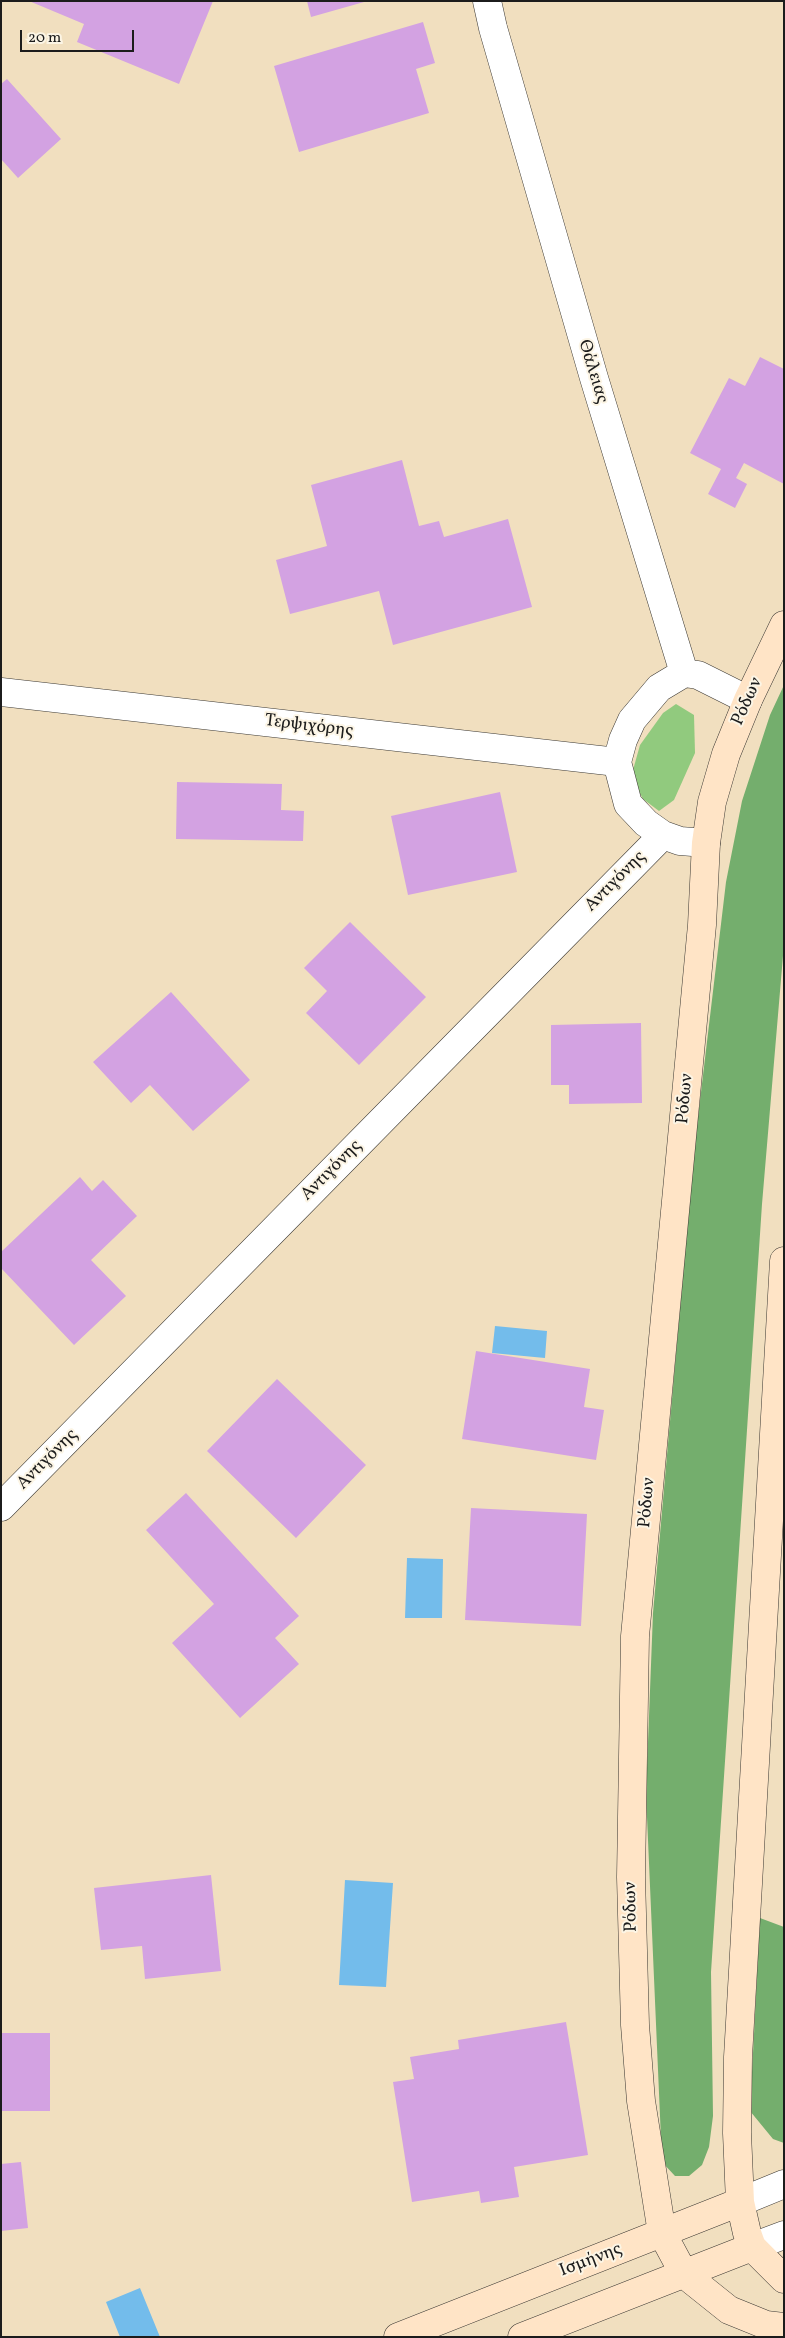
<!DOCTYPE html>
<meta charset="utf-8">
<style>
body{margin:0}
#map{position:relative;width:785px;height:2338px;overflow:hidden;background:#f1dfbf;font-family:Vollkorn,serif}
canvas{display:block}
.frame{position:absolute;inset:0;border:2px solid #1c1c1c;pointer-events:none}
.scale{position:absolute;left:20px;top:30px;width:114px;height:22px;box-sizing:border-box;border:2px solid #1c1c1c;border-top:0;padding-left:6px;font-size:15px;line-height:18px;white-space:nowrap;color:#1c1c1c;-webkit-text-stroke:4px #fcf5e5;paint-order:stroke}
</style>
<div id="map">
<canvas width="785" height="2338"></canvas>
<div class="frame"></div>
<div class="scale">20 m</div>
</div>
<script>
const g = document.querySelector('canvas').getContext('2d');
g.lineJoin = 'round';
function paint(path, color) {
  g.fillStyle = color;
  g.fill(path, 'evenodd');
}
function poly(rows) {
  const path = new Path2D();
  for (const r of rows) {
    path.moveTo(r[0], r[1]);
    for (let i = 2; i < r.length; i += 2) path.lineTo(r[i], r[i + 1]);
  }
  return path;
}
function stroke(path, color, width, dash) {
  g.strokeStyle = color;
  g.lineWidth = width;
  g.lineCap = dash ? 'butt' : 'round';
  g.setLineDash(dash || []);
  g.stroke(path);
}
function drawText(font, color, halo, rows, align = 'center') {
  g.font = font + ' Vollkorn,serif';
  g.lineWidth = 4;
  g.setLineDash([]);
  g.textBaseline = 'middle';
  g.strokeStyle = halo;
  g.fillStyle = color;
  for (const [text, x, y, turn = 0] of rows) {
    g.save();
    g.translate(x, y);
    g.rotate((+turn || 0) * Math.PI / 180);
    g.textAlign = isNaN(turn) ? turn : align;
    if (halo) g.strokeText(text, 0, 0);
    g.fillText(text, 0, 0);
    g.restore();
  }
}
const green = poly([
 [676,704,694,715,695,753,674,800,659,811,643,799,631,777,640,745,663,713]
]);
const forest = poly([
 [784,685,784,944,762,1204,711,1972,713,2116,709,2147,702,2165,689,2176,675,2176,662,2162,646,1794,653,1613,694,1151,726,882,742,801,770,715],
 [760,1918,784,1927,784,2143,773,2139,750,2111]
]);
const water = poly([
 [495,1326,547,1331,545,1358,492,1353],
 [407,1558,443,1559,442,1618,405,1618],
 [345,1880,393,1883,386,1987,339,1985],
 [140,2288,160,2337,120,2337,106,2302]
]);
const building = poly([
 [29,1,213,1,179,84,77,42,84,24],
 [307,1,364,1,364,2,311,17],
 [423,22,435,63,416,69,429,113,299,152,274,66],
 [7,79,61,139,18,178,1,159,1,84],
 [760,357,784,369,784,484,744,463,736,478,747,484,735,508,708,494,721,469,690,453,729,378,745,386],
 [402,460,419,526,439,521,444,537,508,519,532,607,393,645,379,591,290,614,276,560,327,546,311,485],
 [177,782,282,784,281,810,304,811,303,841,176,839],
 [500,792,517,872,408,895,391,816],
 [350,922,426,997,359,1065,306,1013,327,991,304,968],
 [171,992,250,1080,193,1131,150,1085,131,1103,93,1062],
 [641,1023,642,1103,569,1104,569,1085,551,1085,551,1025],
 [80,1177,92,1191,103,1180,137,1216,91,1260,126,1296,74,1345,1,1268,1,1252],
 [476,1351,590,1369,584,1407,604,1410,596,1460,462,1439],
 [277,1379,366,1465,296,1538,207,1451],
 [186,1493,299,1616,275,1638,299,1664,240,1718,172,1643,214,1604,146,1530],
 [471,1508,587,1514,581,1626,465,1620],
 [211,1875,221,1971,145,1979,142,1946,101,1950,94,1888],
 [566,2022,588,2155,514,2167,519,2197,481,2203,479,2191,412,2202,393,2082,414,2079,410,2057,459,2049,458,2040],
 [1,2033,50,2033,50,2111,1,2111],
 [21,2162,28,2228,1,2231,1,2164]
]);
const street = poly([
 [487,1,493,28,594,378,684,673,698,675,748,700],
 [684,673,659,688,632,720,623,740,617,762,628,804,646,823,663,835,680,841,706,843],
 [1,692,617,762],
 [1,1507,663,835],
 [740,2202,784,2184],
 [752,2247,784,2235]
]);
const secondary = poly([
 [784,625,748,700,726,754,712,802,706,843,702,925,635,1636,631,1877,635,2025,641,2101,662,2233,684,2274,729,2310,766,2325,784,2327],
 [784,1261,738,2057,737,2133,740,2202,747,2233,752,2247,784,2279],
 [398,2337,740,2202],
 [522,2337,752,2247]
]);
const streetNames = [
 ["Θάλειας",592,372,73],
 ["Ρόδων",748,702,-66],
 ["Τερψιχόρης",309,727,7],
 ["Αντιγόνης",616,882,-45],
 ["Ρόδων",686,1099,-85],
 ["Αντιγόνης",332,1171,-45],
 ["Αντιγόνης",48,1460,-45],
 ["Ρόδων",648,1503,-85],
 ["Ρόδων",632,1907,-91],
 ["Ισμήνης",591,2261,-21]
];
paint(green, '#91ca7e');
paint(forest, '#74ae6d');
paint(water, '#73bceb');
paint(building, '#d3a2e2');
stroke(street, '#3c3934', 29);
stroke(secondary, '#3c3934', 29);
stroke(street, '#fff', 28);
stroke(secondary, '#ffe4c6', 28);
drawText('18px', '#1c1c1c', '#fcf5e5', streetNames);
</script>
